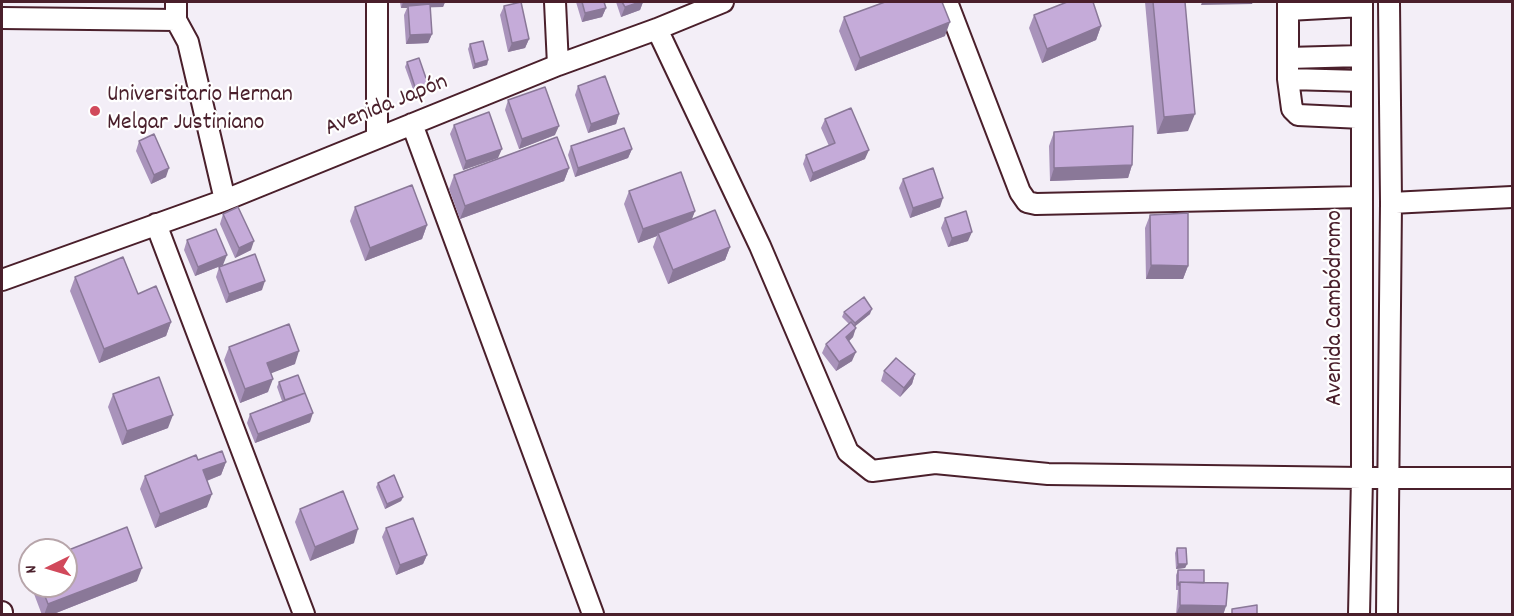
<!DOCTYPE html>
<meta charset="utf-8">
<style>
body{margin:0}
#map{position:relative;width:1514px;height:616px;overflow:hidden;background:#f3eef7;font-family:Dekko,sans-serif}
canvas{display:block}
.frame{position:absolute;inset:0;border:3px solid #4a1f2b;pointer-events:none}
.north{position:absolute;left:18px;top:538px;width:60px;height:60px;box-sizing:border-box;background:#fff;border:2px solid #b7a5aa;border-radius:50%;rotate:265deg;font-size:16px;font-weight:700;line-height:24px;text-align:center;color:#4a1f2b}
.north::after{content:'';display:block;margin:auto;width:21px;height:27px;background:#d1495b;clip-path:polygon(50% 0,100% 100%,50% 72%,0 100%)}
</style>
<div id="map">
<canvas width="1514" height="616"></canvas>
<div class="frame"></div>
<div class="north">N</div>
</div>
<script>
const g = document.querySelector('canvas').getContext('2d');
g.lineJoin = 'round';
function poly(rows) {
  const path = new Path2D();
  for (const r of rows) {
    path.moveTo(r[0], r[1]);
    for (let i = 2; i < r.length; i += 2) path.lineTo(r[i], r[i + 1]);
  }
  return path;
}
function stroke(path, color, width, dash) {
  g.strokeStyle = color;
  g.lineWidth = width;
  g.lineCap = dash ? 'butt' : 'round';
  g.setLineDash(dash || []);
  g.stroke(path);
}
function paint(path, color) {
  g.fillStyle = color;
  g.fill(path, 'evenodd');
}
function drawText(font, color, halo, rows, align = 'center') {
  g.font = font + ' Dekko,sans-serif';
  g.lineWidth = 4.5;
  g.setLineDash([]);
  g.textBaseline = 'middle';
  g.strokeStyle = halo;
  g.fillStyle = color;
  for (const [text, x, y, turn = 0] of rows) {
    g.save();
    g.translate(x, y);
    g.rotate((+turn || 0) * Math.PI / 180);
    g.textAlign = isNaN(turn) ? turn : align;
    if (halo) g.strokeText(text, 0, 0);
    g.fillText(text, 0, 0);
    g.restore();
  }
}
const minor = poly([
 [176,2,176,20,188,42,225,200],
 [555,2,558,65],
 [947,2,1020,192,1027,202,1036,204,1362,197],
 [1288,2,1288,79,1292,109,1298,115,1362,118],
 [1288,10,1362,6],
 [2,18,176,20],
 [657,29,760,246,848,452,872,471,935,463,1048,474,1362,478,1512,478],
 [1288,58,1361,56],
 [1288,79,1362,81],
 [412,124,593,614],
 [377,138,377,2],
 [1391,203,1512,197],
 [156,224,304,614],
 [2,280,225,200,558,65,657,29,723,2],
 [2,612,2,614],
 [1359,614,1362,478,1362,2],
 [1387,614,1391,203,1389,2]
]);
const wall = poly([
 [400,2,445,2,443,7,430,7,432,34,428,43,406,44,404,15,407,8,401,8],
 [576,2,604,2,606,8,602,17,582,22],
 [616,2,643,2,640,10,621,17],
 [1145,2,1185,2,1188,131,1157,134],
 [504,6,529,39,525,48,508,52,500,15],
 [1034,15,1101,26,1096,40,1042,63,1029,28],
 [844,17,945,36,855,71,839,31],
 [470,44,488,60,487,65,473,69,468,49],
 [407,62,428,84,426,88,414,92,405,67],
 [578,86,619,114,616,124,588,133,575,95],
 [508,100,555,135,519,149,505,110],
 [825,119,865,159,810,182,803,164,806,155,829,146,821,128],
 [454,125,498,158,463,170,450,134],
 [1054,132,1132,165,1128,178,1050,181,1049,146],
 [139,141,166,177,151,184,136,151],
 [571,146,632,149,628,158,575,177,568,155],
 [569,168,564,181,460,219,449,189,454,175],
 [903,179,940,207,910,218,899,188],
 [629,191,695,211,691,220,730,247,725,260,668,284,653,247,657,236,638,243,624,204],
 [355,207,427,225,422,239,365,261,350,221],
 [223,214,251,250,235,258,220,224],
 [1150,215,1188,266,1183,279,1146,279,1145,228],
 [945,218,968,241,948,247,941,228],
 [187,240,223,265,195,276,184,250],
 [219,267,262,290,226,303,216,277],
 [75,277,138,294,171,322,166,336,99,363,70,291],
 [844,312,870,314,855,326,853,337,849,341,852,361,836,371,822,353,826,344,849,324,842,317],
 [229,347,295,364,270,373,268,392,240,403,224,360],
 [884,371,915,374,912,384,900,397,881,381],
 [279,382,310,422,255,443,247,423,250,414,282,401,277,387],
 [113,394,168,428,122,445,108,407],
 [198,460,226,462,221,475,207,481,207,507,155,528,140,489,145,476],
 [378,483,403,497,401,501,385,509,376,487],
 [300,509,354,543,310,561,295,522],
 [386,528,427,555,423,564,396,575,382,537],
 [1177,548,1187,564,1185,568,1176,569,1175,553],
 [1178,570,1204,583,1226,606,1223,615,1176,615,1178,590,1176,590,1176,575],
 [30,571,30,583,28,577],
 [137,581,51,615,42,615,31,586,66,586]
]);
const shadedWall = poly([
 [403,2,445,2,443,7,408,8,408,6,407,8,401,8],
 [640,2,643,2,640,10,621,17,625,7],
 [1202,2,1253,2,1252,4,1201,5],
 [606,8,602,17,582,22,585,13],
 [950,22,945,36,855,71,860,58],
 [1101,26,1096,40,1042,63,1047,49],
 [432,34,428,43,406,44,410,35],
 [529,39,525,48,508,52,512,43],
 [488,60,487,65,473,69,475,64],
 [428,84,426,88,414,92,415,87],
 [619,114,616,124,588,133,591,124],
 [1195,114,1188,131,1157,134,1164,117],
 [559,126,555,135,519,149,522,139],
 [502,149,498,158,463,170,466,161],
 [632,149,628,158,575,177,578,168],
 [869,150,865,159,810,182,813,173],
 [1132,165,1128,178,1050,181,1054,168],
 [169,168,166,177,151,184,154,175],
 [569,168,564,181,460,219,465,206],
 [943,198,940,207,910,218,913,208],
 [695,211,690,224,658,233,657,236,638,243,643,229],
 [427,225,422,239,365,261,370,248],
 [972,232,968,241,948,247,952,238],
 [254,241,251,250,235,258,239,248],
 [730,247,725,260,668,284,673,270],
 [227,255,223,265,195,276,198,267],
 [1151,265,1188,266,1183,279,1146,279],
 [265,281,262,290,226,303,229,294],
 [872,309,870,314,853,328,855,323],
 [171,322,166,336,99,363,104,349],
 [856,328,853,337,843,347,846,337],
 [299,351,295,364,262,377,267,363],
 [856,352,852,361,836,371,839,362],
 [915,374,912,384,900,397,904,388],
 [273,379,268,392,240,403,245,389],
 [313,413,310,422,255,443,258,434],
 [173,415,168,428,122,445,127,431],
 [226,462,221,475,198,484,203,470],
 [212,494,207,507,155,528,160,514],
 [403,497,401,501,385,509,387,504],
 [358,529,354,543,310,561,315,547],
 [427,555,423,564,396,575,400,565],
 [1178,564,1187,564,1185,568,1176,569],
 [142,568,137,581,51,615,44,615,48,604],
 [1180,605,1226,606,1223,615,1176,615]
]);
const building = poly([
 [521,2,529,39,512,43,504,6,521,2],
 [582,2,604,2,606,8,585,13,582,2],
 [622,2,640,2,625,7,622,2],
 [885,2,942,2,950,22,860,58,844,17,885,2],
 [1067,2,1093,2,1101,26,1047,49,1034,15,1067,2],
 [1153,2,1185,2,1195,114,1164,117,1153,2],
 [430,4,432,34,410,35,408,6,430,4],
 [483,41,488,60,475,64,470,44,483,41],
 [419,58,428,84,415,87,407,62,419,58],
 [605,76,619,114,591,124,578,86,605,76],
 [545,87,559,126,522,139,508,100,545,87],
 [851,108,869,150,813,173,806,155,835,143,825,119,851,108],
 [489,112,502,149,466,161,454,125,489,112],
 [1133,126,1132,165,1054,168,1054,132,1133,126],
 [624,128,632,149,578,168,571,146,624,128],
 [154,134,169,168,154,175,139,141,154,134],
 [557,137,569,168,465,206,454,175,557,137],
 [933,168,943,198,913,208,903,179,933,168],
 [681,172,695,211,643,229,629,191,681,172],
 [412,185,427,225,370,248,355,207,412,185],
 [238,207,254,241,239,248,223,214,238,207],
 [715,210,730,247,673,270,658,233,715,210],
 [966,211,972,232,952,238,945,218,966,211],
 [1188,213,1188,266,1151,265,1150,215,1188,213],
 [216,229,227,255,198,267,187,240,216,229],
 [255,254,265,281,229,294,219,267,255,254],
 [123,257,138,294,156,286,171,322,104,349,75,277,123,257],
 [864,297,872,309,855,323,844,312,864,297],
 [851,322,856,328,846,337,856,352,839,362,826,344,851,322],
 [289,324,299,351,267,363,273,379,245,389,229,347,289,324],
 [896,358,915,374,904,388,884,371,896,358],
 [298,375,305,393,285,400,279,382,298,375],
 [159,377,173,415,127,431,113,394,159,377],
 [305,393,313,413,258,434,250,414,305,393],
 [222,451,226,462,203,470,212,494,160,514,145,476,196,455,198,460,222,451],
 [394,475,403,497,387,504,378,483,394,475],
 [343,491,358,529,315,547,300,509,343,491],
 [413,518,427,555,400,565,386,528,413,518],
 [127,527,142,568,48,604,41,586,66,586,66,551,127,527],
 [1177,548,1186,548,1187,564,1178,564,1177,548],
 [1178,570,1204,570,1204,583,1180,582,1179,585,1178,585,1178,570],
 [1180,582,1228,583,1226,606,1180,605,1180,582],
 [1257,605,1257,615,1232,615,1232,609,1257,605]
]);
const markers = [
 [95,111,6,"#d1495b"]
];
const poiNames = [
 ["Universitario Hernan",107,97],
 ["Melgar Justiniano",107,125]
];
const streetNames = [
 ["Avenida Japón",387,107,-22],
 ["Avenida Cambódromo",1337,308,-90]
];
stroke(minor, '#4a1f2b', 24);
stroke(minor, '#fff', 20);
paint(wall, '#a993bb');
paint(shadedWall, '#8a7898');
paint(building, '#c5abd9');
stroke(building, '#8a7898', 1.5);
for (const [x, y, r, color] of markers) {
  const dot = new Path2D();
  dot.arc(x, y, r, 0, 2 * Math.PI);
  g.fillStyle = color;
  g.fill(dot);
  stroke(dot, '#fff', 2);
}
drawText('24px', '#4a1f2b', '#fff', poiNames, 'left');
drawText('24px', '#4a1f2b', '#fff', streetNames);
</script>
